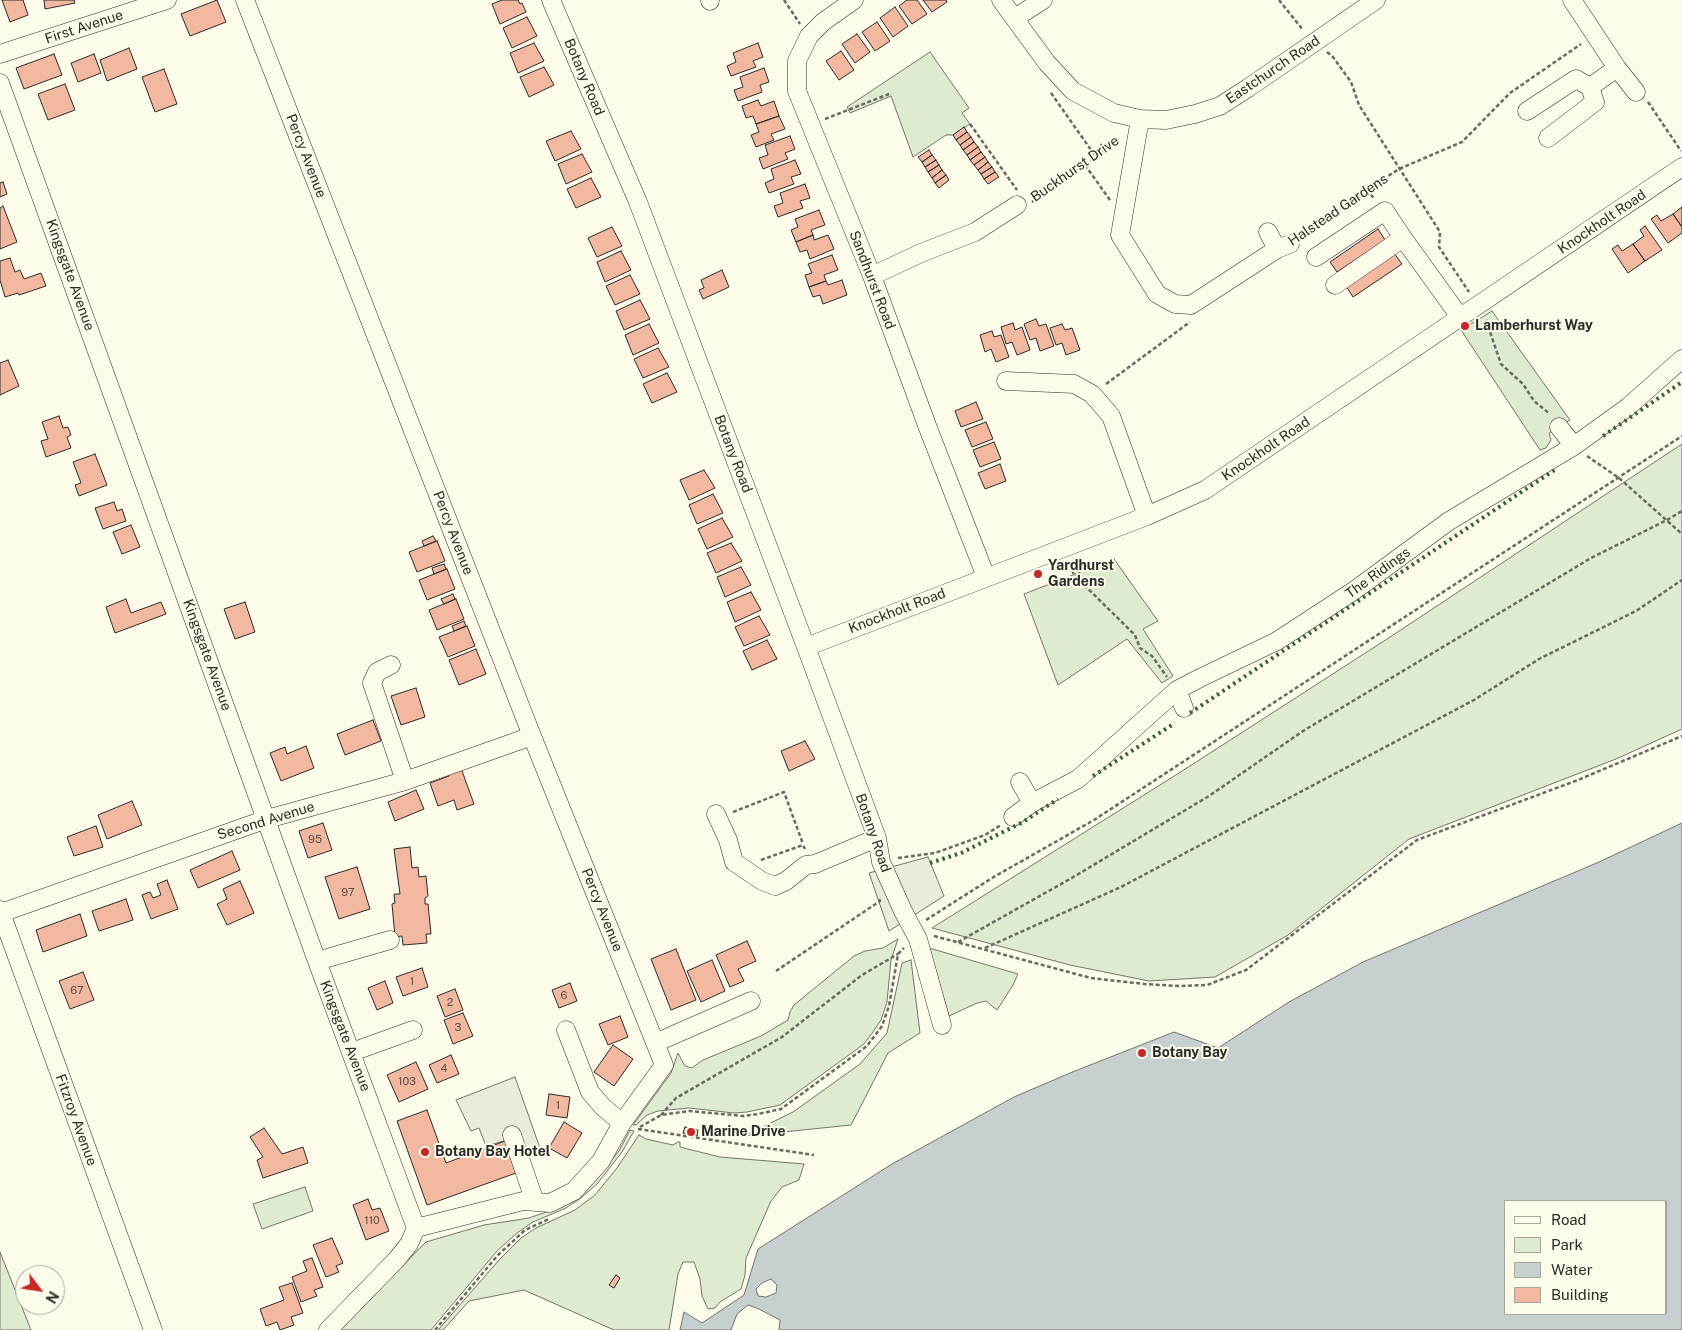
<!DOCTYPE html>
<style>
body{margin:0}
#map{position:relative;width:1682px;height:1330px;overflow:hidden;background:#fdfbea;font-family:"Public Sans",sans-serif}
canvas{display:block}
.legend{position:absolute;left:1504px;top:1200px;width:162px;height:115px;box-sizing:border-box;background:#fdfbea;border:1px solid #a9a89e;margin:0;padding:6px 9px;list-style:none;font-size:15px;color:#2b2b2b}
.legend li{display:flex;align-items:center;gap:10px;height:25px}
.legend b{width:25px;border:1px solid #a9a89e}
.north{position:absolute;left:15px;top:1265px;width:50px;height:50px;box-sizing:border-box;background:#fdfbea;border:1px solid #a9a89e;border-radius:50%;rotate:121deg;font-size:14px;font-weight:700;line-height:20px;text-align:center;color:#2b2b2b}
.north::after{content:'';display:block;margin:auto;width:18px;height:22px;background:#c62828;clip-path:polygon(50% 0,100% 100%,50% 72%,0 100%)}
</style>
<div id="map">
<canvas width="1682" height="1330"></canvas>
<ul class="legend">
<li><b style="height:6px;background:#fdfbea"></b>Road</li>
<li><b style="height:14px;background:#deebd1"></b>Park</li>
<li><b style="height:14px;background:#c7d0d0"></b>Water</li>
<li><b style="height:14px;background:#f2b8a0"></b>Building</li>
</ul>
<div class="north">N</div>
</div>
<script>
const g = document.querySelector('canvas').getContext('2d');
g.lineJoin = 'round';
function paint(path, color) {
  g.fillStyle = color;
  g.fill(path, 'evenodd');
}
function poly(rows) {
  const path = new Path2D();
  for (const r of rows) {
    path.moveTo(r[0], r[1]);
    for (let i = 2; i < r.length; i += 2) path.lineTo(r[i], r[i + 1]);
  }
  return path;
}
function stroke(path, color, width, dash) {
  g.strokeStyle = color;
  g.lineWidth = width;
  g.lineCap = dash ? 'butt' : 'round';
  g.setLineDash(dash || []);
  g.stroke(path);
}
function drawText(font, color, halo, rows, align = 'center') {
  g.font = font + ' "Public Sans",sans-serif';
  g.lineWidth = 4;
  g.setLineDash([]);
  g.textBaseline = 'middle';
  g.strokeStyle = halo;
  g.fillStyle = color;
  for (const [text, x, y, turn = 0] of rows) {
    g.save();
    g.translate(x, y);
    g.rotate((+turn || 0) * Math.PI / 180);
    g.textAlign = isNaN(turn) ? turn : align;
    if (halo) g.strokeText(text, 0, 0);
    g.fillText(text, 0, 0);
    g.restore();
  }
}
const green = poly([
 [930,52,969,108,962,113,970,124,953,135,946,135,913,157,891,96,850,113,847,107,930,52],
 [1492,311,1570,420,1549,433,1551,440,1546,448,1540,450,1461,330,1492,311],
 [1682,444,1682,729,1616,759,1409,839,1288,935,1215,977,1149,981,1070,965,932,928,1179,773,1384,641,1682,444],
 [1114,559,1158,621,1143,629,1173,676,1162,683,1127,639,1058,685,1024,594,1114,559],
 [898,939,891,960,887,1002,881,1020,873,1032,864,1044,780,1105,747,1112,734,1113,689,1108,658,1111,647,1115,636,1125,633,1125,671,1073,678,1053,685,1066,692,1068,703,1060,761,1036,788,1020,790,1012,794,1005,854,956,865,951,883,948,898,939],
 [929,948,1018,974,1013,985,997,1010,986,1001,977,1003,949,1016,929,948],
 [911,960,920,1033,888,1053,851,1125,744,1136,793,1112,860,1064,887,1033,902,963,911,960],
 [630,1130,634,1131,622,1152,597,1184,581,1198,566,1208,533,1222,517,1233,497,1251,431,1330,339,1330,426,1242,484,1225,529,1218,549,1211,595,1180,619,1151,630,1130],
 [639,1135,646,1139,673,1145,678,1142,680,1142,680,1147,720,1157,804,1164,799,1180,782,1187,771,1201,746,1258,745,1275,741,1289,720,1302,715,1308,708,1309,702,1296,700,1279,694,1262,683,1262,678,1274,669,1330,614,1330,524,1290,469,1301,443,1330,438,1330,499,1260,521,1238,536,1228,575,1210,595,1195,617,1168,639,1135],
 [305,1187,313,1211,262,1229,253,1204,305,1187],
 [0,1252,31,1330,0,1330,0,1252]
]);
const parking = poly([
 [928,857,944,896,889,931,869,873,928,857],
 [515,1077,541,1151,517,1161,507,1140,486,1146,479,1128,471,1131,456,1100,515,1077]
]);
const water = poly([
 [1682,823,1682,1330,779,1330,780,1320,759,1309,748,1305,737,1314,731,1330,680,1330,684,1312,702,1323,744,1295,758,1249,892,1164,1014,1097,1070,1073,1174,1032,1218,1048,1289,1002,1363,962,1599,862,1682,823],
 [1506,1201,1666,1201,1666,1314,1506,1314,1506,1201],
 [771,1279,777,1285,776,1293,766,1297,758,1296,756,1289,762,1283,771,1279]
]);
const building = poly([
 [2,0,23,0,28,15,10,22,2,0],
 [44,0,74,0,75,3,45,9,44,0],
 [217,0,226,22,190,36,181,14,217,0],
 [502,0,518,0,520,4,522,3,526,12,500,24,492,4,502,0],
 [907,0,917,0,927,14,912,24,899,6,907,0],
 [923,0,946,0,947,2,932,12,923,0],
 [895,7,908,26,893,37,880,18,895,7],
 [527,17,537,36,512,48,503,28,527,17],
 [877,22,890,41,875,51,862,32,877,22],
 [857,34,870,52,855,63,842,44,857,34],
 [534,43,544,61,518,73,510,53,534,43],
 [758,43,763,57,753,61,756,67,731,76,727,66,736,62,733,53,758,43],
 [129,48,137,69,107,81,100,60,129,48],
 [841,51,854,70,839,80,826,61,841,51],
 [54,54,62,75,24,89,16,68,54,54],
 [94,54,101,73,78,82,71,63,94,54],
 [544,67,554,85,529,97,520,77,544,67],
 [764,68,769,82,760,85,762,92,738,101,734,90,743,87,740,77,764,68],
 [164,69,177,104,155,112,142,77,164,69],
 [65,84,75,110,48,120,38,94,65,84],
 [758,100,761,106,774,101,779,116,756,124,753,116,746,118,742,106,758,100],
 [779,116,785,129,771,134,774,140,756,147,751,135,759,132,756,124,779,116],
 [964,127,967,132,956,140,953,135,964,127],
 [571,131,581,149,555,161,546,141,571,131],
 [967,132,971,137,960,145,956,140,967,132],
 [790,136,795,149,785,153,788,159,763,169,759,158,768,155,765,145,790,136],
 [971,137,974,142,963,150,960,145,971,137],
 [974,142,978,147,967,155,963,150,974,142],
 [978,147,981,152,970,160,967,155,978,147],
 [929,150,932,155,922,162,918,157,929,150],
 [981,152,985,157,974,165,970,160,981,152],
 [582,154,592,172,566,184,558,164,582,154],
 [932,155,936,160,925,167,922,162,932,155],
 [985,157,988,162,978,170,974,165,985,157],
 [795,160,801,174,791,177,794,184,769,193,765,183,774,179,771,169,795,160],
 [936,160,939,165,928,172,925,167,936,160],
 [988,162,992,167,981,174,978,170,988,162],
 [939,165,942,170,932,178,928,172,939,165],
 [992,167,995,172,984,179,981,174,992,167],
 [942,170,946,175,935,183,932,178,942,170],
 [995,172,999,177,988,184,984,179,995,172],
 [946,175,949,180,939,188,935,183,946,175],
 [591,178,601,197,576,208,567,189,591,178],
 [3,182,7,194,0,197,0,183,3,182],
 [805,184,810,198,800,201,803,208,778,217,774,206,783,203,780,193,805,184],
 [3,206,17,242,0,249,0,208,3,206],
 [1682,207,1682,227,1673,214,1682,207],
 [819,210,825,225,811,230,813,235,796,242,791,230,798,227,795,219,819,210],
 [1673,214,1682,227,1682,233,1668,243,1651,219,1657,215,1661,221,1673,214],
 [1645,226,1662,250,1645,261,1633,244,1644,236,1640,230,1645,226],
 [612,227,622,246,597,257,588,238,612,227],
 [1378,229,1385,240,1337,272,1330,262,1378,229],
 [813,235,814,240,828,235,834,249,810,259,807,250,800,252,796,242,813,235],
 [1633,244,1645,261,1628,273,1612,249,1618,245,1622,251,1633,244],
 [621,251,631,270,605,282,597,262,621,251],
 [1394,253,1402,264,1353,297,1346,286,1394,253],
 [832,255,838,270,824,275,826,281,809,287,805,275,812,273,808,264,832,255],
 [10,258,15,272,20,270,24,279,41,273,46,286,19,295,18,293,5,297,0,280,0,261,10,258],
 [722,270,729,287,703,299,699,290,704,288,701,280,722,270],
 [630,275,640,294,615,305,606,286,630,275],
 [842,280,847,295,823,304,820,295,813,297,809,287,826,281,828,285,842,280],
 [640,300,650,319,624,330,616,311,640,300],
 [1036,319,1039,326,1046,324,1054,346,1040,351,1036,338,1030,340,1024,324,1036,319],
 [1013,323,1015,330,1022,327,1030,350,1017,355,1012,342,1006,344,1001,327,1013,323],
 [649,324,659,343,633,355,625,335,649,324],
 [1062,324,1065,330,1072,328,1080,350,1066,355,1062,343,1056,345,1050,328,1062,324],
 [992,331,994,337,1001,335,1009,357,996,362,991,349,985,352,980,335,992,331],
 [658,348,669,367,643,378,634,359,658,348],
 [8,360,19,386,0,395,0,363,8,360],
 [667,373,677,392,652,403,643,384,667,373],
 [976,402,983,419,961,427,955,411,976,402],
 [59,416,63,428,68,427,71,435,67,437,71,448,46,457,41,441,48,439,42,422,59,416],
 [986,422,993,439,972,447,965,430,986,422],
 [994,442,1001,459,980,467,973,450,994,442],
 [95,454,107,485,79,496,75,485,81,483,73,462,95,454],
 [1000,464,1006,481,985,489,978,473,1000,464],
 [704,470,715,488,689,500,680,480,704,470],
 [713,494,723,513,697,524,689,505,713,494],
 [114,502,117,511,122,509,126,521,103,529,95,508,114,502],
 [722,518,733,537,707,549,698,529,722,518],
 [131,525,140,547,122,554,113,532,131,525],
 [433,536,436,541,424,546,422,541,433,536],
 [437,541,445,561,417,572,409,552,437,541],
 [731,543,742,561,716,573,707,553,731,543],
 [444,564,446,569,434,574,432,568,444,564],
 [741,567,751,585,725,597,717,577,741,567],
 [447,569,455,589,427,600,419,580,447,569],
 [751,592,761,610,735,622,727,602,751,592],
 [453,594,455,599,444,604,441,599,453,594],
 [126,599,131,613,161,602,166,614,115,633,106,607,126,599],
 [456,599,464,619,437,630,429,610,456,599],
 [245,602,255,632,235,639,224,609,245,602],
 [759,616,770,635,744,646,735,627,759,616],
 [464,621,466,626,454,631,452,626,464,621],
 [467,626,475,646,448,657,439,637,467,626],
 [767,640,777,659,752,670,743,651,767,640],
 [476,649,486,674,459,685,449,660,476,649],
 [416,688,425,717,401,725,391,696,416,688],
 [373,720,381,741,345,755,337,734,373,720],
 [805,741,815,759,789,771,781,751,805,741],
 [306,746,314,768,281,781,270,753,285,747,287,754,306,746],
 [461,768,474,804,457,810,454,800,438,806,430,783,449,776,449,773,461,768],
 [416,790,424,809,395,821,388,802,416,790],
 [132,801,142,825,107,839,98,815,132,801],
 [323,823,332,850,308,858,299,831,323,823],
 [96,826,103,847,74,856,67,837,96,826],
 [410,847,412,868,418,867,419,877,426,876,428,896,425,898,425,904,428,904,431,934,426,934,427,943,403,945,402,936,395,937,392,904,395,903,394,894,400,894,394,849,410,847],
 [232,851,240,870,198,888,190,870,232,851],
 [357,867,370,909,339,919,325,877,357,867],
 [167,880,178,909,151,919,142,895,150,892,153,898,161,895,157,884,167,880],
 [240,881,254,913,227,925,217,904,227,899,223,889,240,881],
 [126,899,133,920,99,931,92,911,126,899],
 [80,914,87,936,43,952,36,930,80,914],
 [747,941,756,961,738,969,744,981,730,987,716,955,747,941],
 [676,949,696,1000,671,1010,651,959,676,949],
 [712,960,725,991,701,1002,687,971,712,960],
 [422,968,428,987,403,996,396,977,422,968],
 [83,972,94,1000,70,1009,59,981,83,972],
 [385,981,393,1003,377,1010,368,988,385,981],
 [570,983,577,1001,559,1008,552,990,570,983],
 [455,989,463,1010,445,1017,437,996,455,989],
 [463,1013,473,1036,453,1044,444,1020,463,1013],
 [620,1016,628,1037,608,1045,599,1024,620,1016],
 [613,1045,633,1059,614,1086,594,1072,613,1045],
 [451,1055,459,1074,437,1083,429,1065,451,1055],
 [416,1062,428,1089,399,1102,387,1075,416,1062],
 [549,1094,570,1097,567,1118,546,1115,549,1094],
 [427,1110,446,1163,505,1141,516,1173,427,1205,397,1121,427,1110],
 [564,1122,582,1133,567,1158,549,1148,564,1122],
 [685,1127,698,1130,697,1136,683,1133,685,1127],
 [264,1128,282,1154,303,1147,308,1163,263,1178,257,1160,263,1157,250,1137,264,1128],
 [368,1199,372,1210,380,1208,389,1231,366,1240,353,1205,368,1199],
 [332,1238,343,1263,336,1266,339,1272,326,1277,313,1245,332,1238],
 [312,1258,323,1287,314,1290,317,1296,301,1302,292,1277,307,1271,303,1261,312,1258],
 [616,1275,620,1278,614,1288,609,1285,616,1275],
 [292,1283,303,1313,291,1317,294,1325,280,1330,277,1322,266,1326,260,1309,284,1300,279,1287,292,1283]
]);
const path = poly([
 [784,0,800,24],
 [1279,0,1303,30],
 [1327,52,1333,57,1351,82,1359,105,1440,232,1439,247,1469,292],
 [1051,93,1096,157],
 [1648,102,1681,151],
 [825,119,889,94],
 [970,124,1017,190],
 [1085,165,1110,200],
 [1366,190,1374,198],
 [1032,202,1119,140],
 [1303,235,1366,190,1399,169,1462,142,1510,93,1581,44],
 [1486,320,1501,364,1523,384,1534,401,1550,414],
 [1106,384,1190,322],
 [1587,456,1619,478,1682,534],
 [1070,564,1074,575,1135,635,1140,648,1152,656,1167,677],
 [733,812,784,792,803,844],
 [898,858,935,853,985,835,1001,825],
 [761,860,803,845,805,849],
 [926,920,992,878,1094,820,1682,436],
 [934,936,1091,978,1144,984,1179,986,1207,985,1246,970,1417,840,1578,780,1682,736],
 [958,942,1070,879,1209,796,1303,731,1591,558,1667,520,1682,511],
 [985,948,1121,887,1474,700,1539,659,1636,611,1682,580],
 [776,971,880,901,879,899],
 [661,1115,676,1098,782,1037,862,975,898,954],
 [640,1127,661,1115,689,1111,744,1116,758,1114,781,1109,867,1046,882,1026,889,1006,898,954,904,948],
 [638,1129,814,1155],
 [435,1330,498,1255,525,1230,549,1219]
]);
const minor = poly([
 [245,0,532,736,664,1065,622,1123,601,1161,574,1191,550,1203,523,1201,416,1228],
 [551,0,638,202,806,647,877,838,881,862,903,911,918,939,942,1025],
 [710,0,710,1],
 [854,0,823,22,809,36,797,61,797,91,872,276,928,428,986,577],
 [1001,0,1047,63,1073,91,1114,113,1140,119,1166,120,1195,114,1220,106,1248,88,1376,0],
 [1572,0,1617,68,1636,92],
 [1015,18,1043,0],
 [0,54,167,0],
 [0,83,317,961,416,1228],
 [1590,87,1617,68],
 [1527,111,1576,79,1590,87,1595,102,1548,138],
 [1140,119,1120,235,1157,294,1175,304,1191,305,1277,249,1290,244],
 [1268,232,1277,249],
 [1316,257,1385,211,1403,238,1460,317],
 [872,276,921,253,975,232,1017,205],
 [1335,285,1403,238],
 [1006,381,1074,384,1092,394,1111,416,1147,516],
 [1559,427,1574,446],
 [806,647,1147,516,1205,490,1682,167],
 [391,665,377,672,372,683,405,781],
 [1177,690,1184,708],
 [1020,782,1032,803],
 [716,814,728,840,734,862,762,881,775,886,786,881,806,865,815,864,877,838],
 [1013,817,1032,803,1078,779,1177,690,1200,678,1277,641,1355,590,1449,521,1574,446,1628,407,1682,359],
 [0,910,153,1330],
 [1,913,267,819,405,781,532,736],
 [317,961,390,940],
 [566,1030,590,1092,603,1107,622,1123],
 [655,1043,751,1001],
 [352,1052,413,1030],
 [512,1135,535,1202],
 [328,1330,397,1259,409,1244,416,1228]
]);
const hedge = poly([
 [1603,436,1682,382],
 [1190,713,1556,469],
 [1093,776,1175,723],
 [930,863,961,853,1023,822,1058,799]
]);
const markers = [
 [1465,326,5,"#c62828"],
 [1038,574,5,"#c62828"],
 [1142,1053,5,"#c62828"],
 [691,1132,5,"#c62828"],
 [425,1152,5,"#c62828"]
];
const numberNames = [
 ["95",315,840],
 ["97",348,893],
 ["1",412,982],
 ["67",77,991],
 ["6",564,996],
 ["2",450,1003],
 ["3",458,1028],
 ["4",444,1069],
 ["103",407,1082],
 ["1",558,1106],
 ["110",372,1221]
];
const streetNames = [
 ["First Avenue",84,27,-18],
 ["Eastchurch Road",1273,70,-34],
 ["Botany Road",584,77,67],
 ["Percy Avenue",306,156,69],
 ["Buckhurst Drive",1075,169,-35],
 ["Halstead Gardens",1338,210,-34],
 ["Knockholt Road",1602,222,-34],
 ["Kingsgate Avenue",70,275,70],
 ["Sandhurst Road",872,280,69],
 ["Knockholt Road",1266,449,-34],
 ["Botany Road",733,454,69],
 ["Percy Avenue",453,533,69],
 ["The Ridings",1378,573,-36],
 ["Knockholt Road",897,611,-21],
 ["Kingsgate Avenue",207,655,70],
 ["Second Avenue",266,821,-17],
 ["Botany Road",873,833,71],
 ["Percy Avenue",602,910,68],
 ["Kingsgate Avenue",345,1036,69],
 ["Fitzroy Avenue",76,1120,70]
];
const poiNames = [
 ["Lamberhurst Way",1475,326],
 ["Yardhurst",1048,566],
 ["Gardens",1048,582],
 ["Botany Bay",1152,1053],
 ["Marine Drive",701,1132],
 ["Botany Bay Hotel",435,1152]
];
paint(green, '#deebd1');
stroke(green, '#74746e', 1);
paint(parking, '#eceadb');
stroke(parking, '#74746e', 1);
paint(water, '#c7d0d0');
stroke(water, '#74746e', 1);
paint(building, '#f2b8a0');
stroke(building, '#2b2b2b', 1);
stroke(minor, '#2b2b2b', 19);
stroke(path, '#6a6964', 2.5, [4, 2.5]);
stroke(minor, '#fdfbea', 18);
stroke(hedge, '#34623c', 4, [2.5, 4]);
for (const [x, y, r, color] of markers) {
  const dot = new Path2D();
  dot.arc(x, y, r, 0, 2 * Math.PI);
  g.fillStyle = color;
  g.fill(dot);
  stroke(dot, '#fdfbea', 2);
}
drawText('11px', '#5d4e48', null, numberNames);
drawText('14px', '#2b2b2b', '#fdfbea', streetNames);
drawText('bold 14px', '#2b2b2b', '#fdfbea', poiNames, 'left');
</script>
